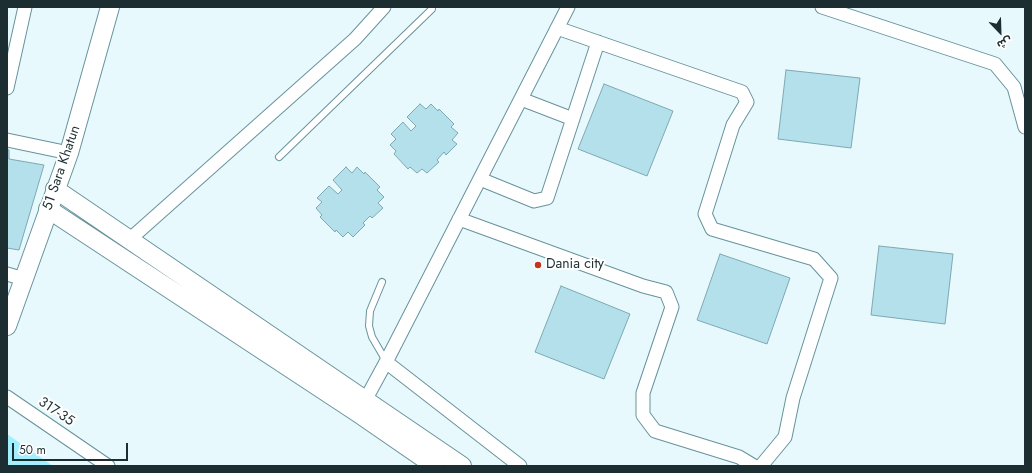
<!DOCTYPE html>
<meta charset="utf-8">
<style>
body{margin:0}
#map{position:relative;width:1032px;height:473px;overflow:hidden;background:#e7f9fc;font-family:Jost,"Noto Sans Arabic",sans-serif}
canvas{display:block}
.frame{position:absolute;inset:0;border:8px solid #1c2e31;pointer-events:none}
.north{position:absolute;left:980px;top:12px;width:40px;height:40px;-webkit-text-stroke:3px #fff;paint-order:stroke;rotate:157deg;font-size:11px;font-weight:700;line-height:16px;text-align:center;color:#1c2e31}
.north::after{content:'';display:block;margin:auto;width:14px;height:18px;background:#1c2e31;clip-path:polygon(50% 0,100% 100%,50% 72%,0 100%)}
.scale{position:absolute;left:12px;top:443px;width:116px;height:18px;box-sizing:border-box;border:2px solid #1c2e31;border-top:0;padding-left:5px;font-size:12px;line-height:14px;white-space:nowrap;color:#1c2e31;-webkit-text-stroke:3px #fff;paint-order:stroke}
</style>
<div id="map">
<canvas width="1032" height="473"></canvas>
<div class="frame"></div>
<div class="north">ش</div>
<div class="scale">50 m</div>
</div>
<script>
const g = document.querySelector('canvas').getContext('2d');
g.lineJoin = 'round';
function paint(path, color) {
  g.fillStyle = color;
  g.fill(path, 'evenodd');
}
function poly(rows) {
  const path = new Path2D();
  for (const r of rows) {
    path.moveTo(r[0], r[1]);
    for (let i = 2; i < r.length; i += 2) path.lineTo(r[i], r[i + 1]);
  }
  return path;
}
function stroke(path, color, width, dash) {
  g.strokeStyle = color;
  g.lineWidth = width;
  g.lineCap = dash ? 'butt' : 'round';
  g.setLineDash(dash || []);
  g.stroke(path);
}
function drawText(font, color, halo, rows, align = 'center') {
  g.font = font + ' Jost,sans-serif';
  g.lineWidth = 4;
  g.setLineDash([]);
  g.textBaseline = 'middle';
  g.strokeStyle = halo;
  g.fillStyle = color;
  for (const [text, x, y, turn = 0] of rows) {
    g.save();
    g.translate(x, y);
    g.rotate((+turn || 0) * Math.PI / 180);
    g.textAlign = isNaN(turn) ? turn : align;
    if (halo) g.strokeText(text, 0, 0);
    g.fillText(text, 0, 0);
    g.restore();
  }
}
const green = poly([
 [7,434,53,466,7,466]
]);
const building = poly([
 [786,70,860,78,851,148,778,139,786,70],
 [604,84,673,111,647,176,578,149,604,84],
 [420,104,426,109,431,104,438,111,439,109,454,124,451,127,458,133,452,140,457,144,446,155,444,152,437,160,439,162,427,173,422,169,417,173,410,167,408,169,394,154,396,151,390,145,396,139,391,134,403,122,411,131,416,126,407,117,420,104],
 [7,149,9,150,9,159,44,165,19,250,7,248,7,149],
 [346,167,352,173,357,167,364,174,365,172,380,187,377,190,384,197,378,203,383,208,372,218,370,216,363,223,365,225,353,237,348,232,343,237,336,230,335,232,320,217,322,215,316,208,322,202,317,198,329,186,338,194,342,190,333,180,346,167],
 [879,246,953,254,945,324,871,315,879,246],
 [720,254,790,278,767,344,697,320,720,254],
 [561,286,630,314,604,379,535,352,561,286]
]);
const lane = poly([
 [279,157,432,9,432,7],
 [382,282,370,311,369,326,372,337,386,361]
]);
const street = poly([
 [822,7,995,64,1014,87,1025,127],
 [557,28,742,92,747,102,733,125,705,214,712,229,814,259,831,278,793,398,785,437,761,466],
 [7,88,25,7],
 [521,99,573,119],
 [7,140,69,153],
 [480,179,534,201,547,198,598,42],
 [459,219,643,286,666,292,672,307,643,393,643,415,655,431,739,457,754,466],
 [129,240,355,39,384,7],
 [7,274,24,279],
 [386,362,520,466],
 [7,397,108,466],
 [361,408,386,362,568,7]
]);
const secondary = poly([
 [55,189,462,466],
 [48,209,358,413,435,466],
 [7,326,69,153,110,7]
]);
const markers = [
 [538,265,4,"#c2361f"]
];
const streetNames = [
 ["51 Sara Khatun",62,168,-71],
 ["317-35",56,412,34]
];
const poiNames = [
 ["Dania city",546,265]
];
paint(green, '#a2effe');
paint(building, '#b3e0ea');
stroke(building, '#7da9b2', 1);
stroke(lane, '#67939c', 8);
stroke(street, '#67939c', 15);
stroke(secondary, '#67939c', 20);
stroke(lane, '#fff', 6);
stroke(street, '#fff', 13);
stroke(secondary, '#fff', 18);
for (const [x, y, r, color] of markers) {
  const dot = new Path2D();
  dot.arc(x, y, r, 0, 2 * Math.PI);
  g.fillStyle = color;
  g.fill(dot);
  stroke(dot, '#fff', 1.5);
}
drawText('14px', '#1c2e31', '#fff', streetNames);
drawText('14px', '#1c2e31', '#fff', poiNames, 'left');
</script>
